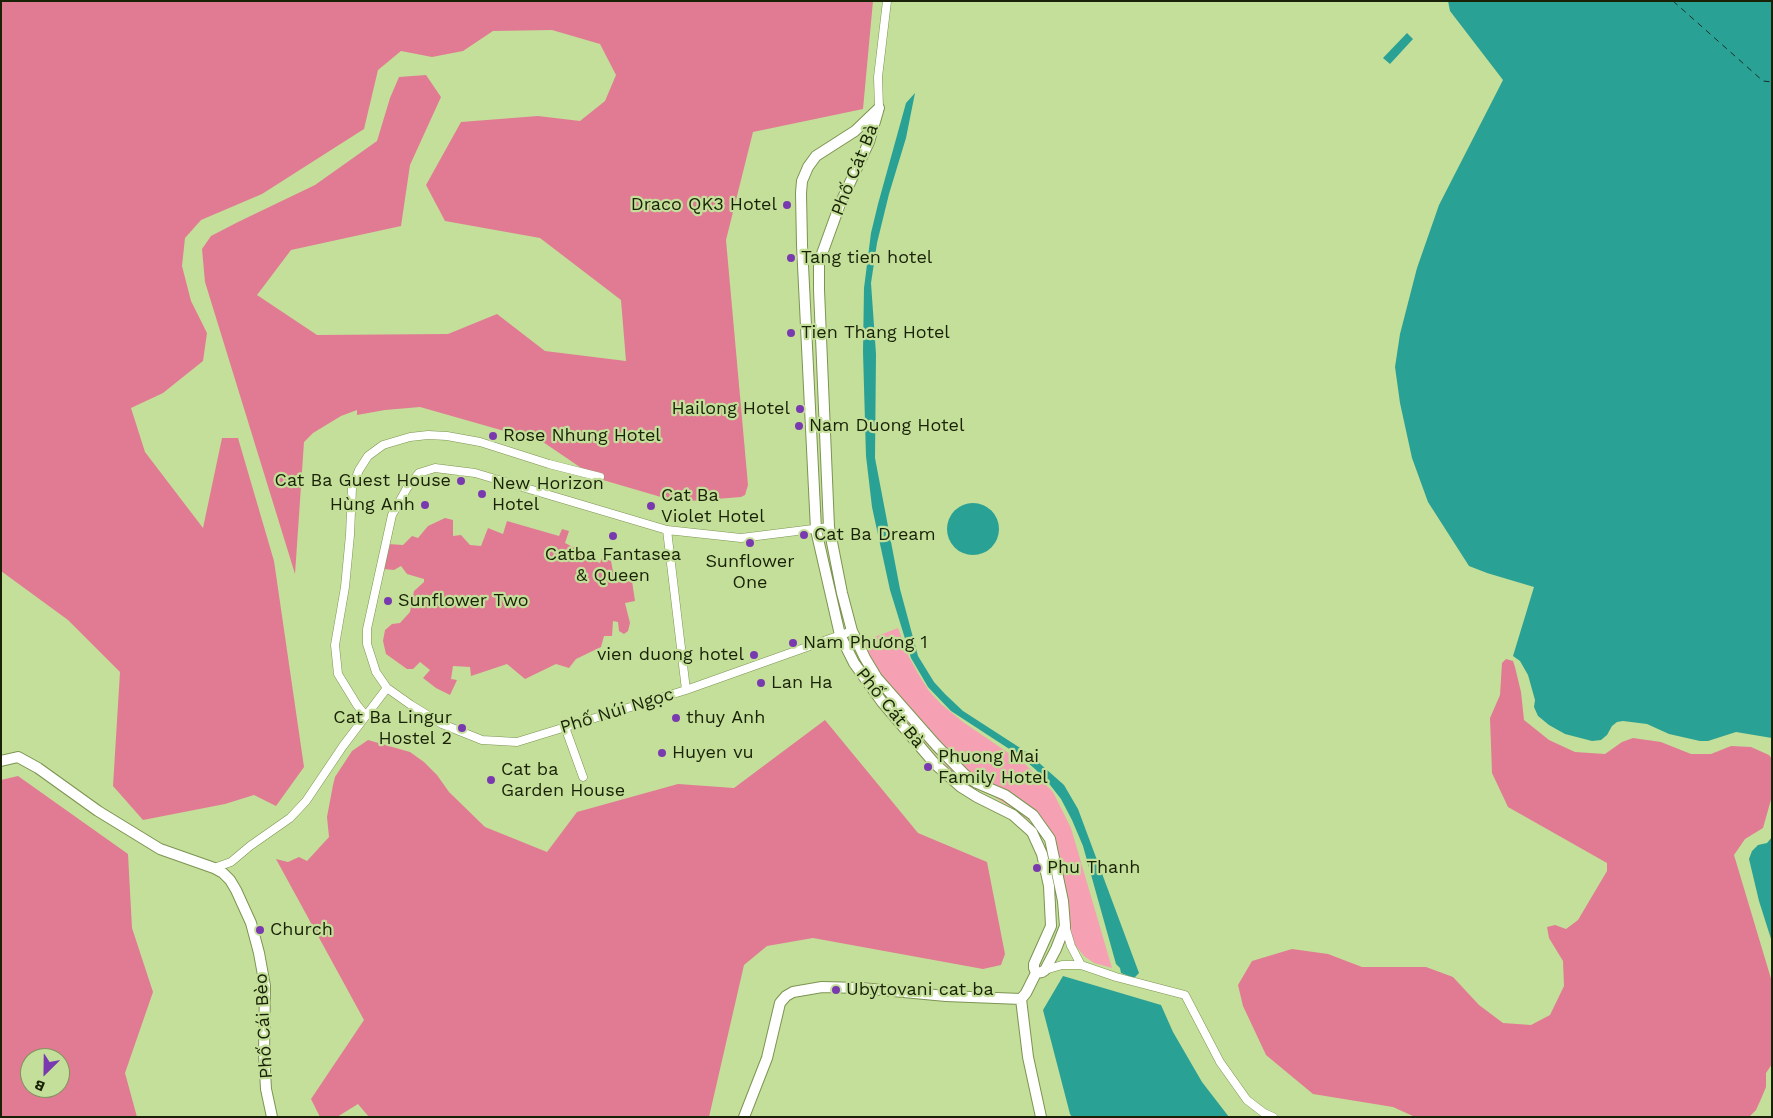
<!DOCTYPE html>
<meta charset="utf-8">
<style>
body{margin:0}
#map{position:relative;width:1773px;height:1118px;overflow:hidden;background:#c4df99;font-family:"Work Sans",sans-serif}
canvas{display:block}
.frame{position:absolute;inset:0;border:2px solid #192207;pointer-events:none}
.north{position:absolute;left:20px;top:1048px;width:50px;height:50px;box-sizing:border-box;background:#c4df99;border:1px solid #80935f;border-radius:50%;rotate:203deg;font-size:14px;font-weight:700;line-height:20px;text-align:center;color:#192207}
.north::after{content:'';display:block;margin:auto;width:18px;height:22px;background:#793aaf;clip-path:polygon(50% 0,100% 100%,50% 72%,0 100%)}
</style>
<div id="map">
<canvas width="1773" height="1118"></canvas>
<div class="frame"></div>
<div class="north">B</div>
</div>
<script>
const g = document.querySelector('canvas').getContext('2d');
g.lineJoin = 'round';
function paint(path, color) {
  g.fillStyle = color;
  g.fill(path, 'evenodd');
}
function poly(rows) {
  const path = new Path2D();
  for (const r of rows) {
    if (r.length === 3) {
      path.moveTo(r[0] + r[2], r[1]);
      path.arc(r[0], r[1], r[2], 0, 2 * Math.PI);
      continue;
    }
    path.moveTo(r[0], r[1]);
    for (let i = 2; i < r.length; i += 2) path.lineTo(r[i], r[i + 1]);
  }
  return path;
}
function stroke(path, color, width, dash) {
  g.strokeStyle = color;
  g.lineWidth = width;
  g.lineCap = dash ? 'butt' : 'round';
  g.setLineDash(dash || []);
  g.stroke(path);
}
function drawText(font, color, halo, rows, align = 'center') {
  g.font = font + ' "Work Sans",sans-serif';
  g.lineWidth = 4.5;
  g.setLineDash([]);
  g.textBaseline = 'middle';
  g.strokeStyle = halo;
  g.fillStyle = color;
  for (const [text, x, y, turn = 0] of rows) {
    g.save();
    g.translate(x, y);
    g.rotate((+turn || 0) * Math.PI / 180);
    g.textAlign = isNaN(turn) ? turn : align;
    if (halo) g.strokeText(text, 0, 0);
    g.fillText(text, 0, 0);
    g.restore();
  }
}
const green = poly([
 [898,628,909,657,919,675,929,691,941,704,963,722,1026,765,1053,792,1071,828,1112,968,1094,963,1084,956,1075,945,1064,943,1053,857,1048,844,1049,829,1030,821,1017,811,993,796,974,788,959,779,900,715,866,672,854,645]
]);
const forest = poly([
 [1,1,873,1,863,109,753,132,726,240,748,485,745,495,741,497,678,502,596,478,543,442,420,407,385,410,357,415,357,410,341,416,313,433,304,442,295,574,205,282,202,249,211,236,238,222,315,185,377,141,390,98,399,77,426,75,441,97,410,165,401,226,291,250,257,295,317,335,448,334,497,314,545,351,626,361,621,300,540,238,445,221,426,185,461,122,538,116,580,121,605,101,616,75,600,44,552,30,493,31,463,51,432,57,401,51,378,70,364,129,262,194,201,220,185,238,182,266,191,301,207,333,203,361,163,393,131,408,145,452,203,528,222,438,238,438,274,561,304,767,276,806,254,795,225,804,143,820,113,786,120,672,68,620,1,571],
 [445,518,453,520,453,536,461,535,470,545,481,546,488,528,503,534,507,521,559,536,562,529,569,531,565,543,588,555,589,559,600,563,602,558,611,561,615,582,632,581,635,601,625,603,630,623,628,631,624,634,619,631,618,622,613,621,612,636,604,636,601,647,576,659,569,668,556,664,525,679,507,664,471,676,470,667,453,666,451,679,457,680,450,695,436,688,423,678,430,670,420,662,413,669,407,669,386,654,383,641,385,630,392,624,400,623,410,612,414,591,424,582,424,579,407,574,401,566,394,570,384,569,384,563,388,544,403,545,412,536,418,538,428,526],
 [1506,659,1513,661,1515,667,1521,692,1524,720,1549,740,1575,752,1605,754,1622,742,1633,738,1661,742,1691,754,1711,754,1731,746,1751,747,1769,755,1772,759,1772,796,1763,828,1745,839,1734,855,1772,982,1772,1064,1766,1073,1766,1087,1761,1099,1756,1110,1749,1117,1415,1117,1393,1107,1313,1094,1266,1055,1243,1006,1238,985,1252,961,1292,949,1328,954,1362,967,1426,967,1453,977,1479,1005,1503,1023,1531,1025,1550,1015,1564,986,1563,961,1549,938,1547,927,1555,925,1566,929,1578,920,1607,871,1607,863,1508,807,1492,773,1490,718,1500,695,1502,663],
 [825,720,918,833,987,862,1005,954,1001,965,983,969,813,938,767,946,744,965,709,1117,369,1117,358,1104,337,1117,320,1117,311,1099,364,1020,276,859,288,862,299,857,307,861,329,837,327,817,333,785,335,777,352,751,368,740,410,752,424,762,437,775,449,792,485,827,547,852,577,812,678,784,734,788],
 [18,776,128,854,132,928,153,992,125,1073,137,1117,1,1117,1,780],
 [30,1058,60,1058,60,1088,30,1088]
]);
const water = poly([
 [1448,1,1772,1,1772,738,1736,732,1708,741,1700,741,1669,734,1647,724,1623,721,1617,722,1612,726,1607,735,1601,740,1592,741,1565,734,1549,725,1538,716,1534,707,1535,700,1528,675,1520,661,1513,656,1534,587,1487,573,1469,566,1428,502,1412,458,1400,403,1395,367,1400,334,1417,268,1439,205,1503,80,1450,11],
 [1407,33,1413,39,1390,64,1383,58],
 [915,93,906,138,889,194,877,243,871,283,876,354,875,458,900,589,918,656,934,682,945,694,963,711,1028,753,1064,785,1078,809,1139,973,1134,978,1121,973,1120,968,1116,964,1083,846,1072,820,1061,799,1047,781,1035,769,1020,756,951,711,928,687,911,658,890,590,872,507,866,456,863,352,864,288,871,233,878,204,906,103],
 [973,529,26],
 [1772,837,1772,942,1759,901,1749,859,1752,851,1758,845,1767,843],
 [1063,976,1161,1005,1173,1032,1202,1082,1229,1117,1072,1117,1070,1114,1043,1010]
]);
const ferry = poly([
 [1673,1,1763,81,1772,82]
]);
const minor = poly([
 [879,108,878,77,887,1],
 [829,527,741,538,667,530,475,473,435,468,419,473,407,488,392,515,367,629,367,644,376,672,387,688,411,705,442,724,482,740,517,742,686,690,852,631],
 [667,530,686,690],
 [366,716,357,705,338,674,335,645,345,587,350,535,352,488,359,470,368,456,383,445,410,437,428,435,447,436,480,442,549,464,600,477],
 [565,727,583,777],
 [214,868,231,862,250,846,290,818,306,801,343,746,387,688],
 [1065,926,1071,946,1081,965],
 [1045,970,1062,965,1081,965,1116,977,1185,995,1220,1062,1247,1100,1264,1113,1273,1117]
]);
const major = poly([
 [878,111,869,142,840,204,819,262,819,290,829,527,842,593,852,631,865,658,877,678,936,745,965,775,977,783,1005,795,1033,815,1050,839,1063,901,1065,926,1056,949,1045,970,1042,972,1036,973],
 [1,761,18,757,38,768,98,811,160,849,214,868,223,873,230,880,236,890,251,923,259,953,265,986,264,1054,266,1089,272,1117],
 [1021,999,1028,1057,1041,1117],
 [744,1117,767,1058,780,1003,786,996,793,992,822,987,861,988,946,996,1021,999,1026,993,1036,973,1034,968,1034,964,1051,926,1049,886,1042,854,1032,832,1013,815,977,797,961,787,935,764,882,702,854,663,840,635,816,530,802,245,801,193,802,181,808,167,816,156,855,131,879,108]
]);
const markers = [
 [787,205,5,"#793aaf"],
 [791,258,5,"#793aaf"],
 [791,333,5,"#793aaf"],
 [800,409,5,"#793aaf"],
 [799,426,5,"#793aaf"],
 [493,436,5,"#793aaf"],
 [461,481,5,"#793aaf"],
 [482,494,5,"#793aaf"],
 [425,505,5,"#793aaf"],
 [651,506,5,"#793aaf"],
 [804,535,5,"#793aaf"],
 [613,536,5,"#793aaf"],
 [750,543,5,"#793aaf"],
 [388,601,5,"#793aaf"],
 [793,643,5,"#793aaf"],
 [754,655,5,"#793aaf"],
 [761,683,5,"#793aaf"],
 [676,718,5,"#793aaf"],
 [462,728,5,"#793aaf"],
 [662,753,5,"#793aaf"],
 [928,767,5,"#793aaf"],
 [491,780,5,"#793aaf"],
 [1037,868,5,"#793aaf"],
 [260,930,5,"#793aaf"],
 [836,990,5,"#793aaf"]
];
const streetNames = [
 ["Phố Cát Bà",855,170,-68],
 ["Phố Cát Bà",890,708,51],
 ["Phố Núi Ngọc",617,711,-17],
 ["Phố Cái Bèo",264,1026,-93]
];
const poiNames = [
 ["Draco QK3 Hotel",777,205,"right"],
 ["Tang tien hotel",801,258],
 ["Tien Thang Hotel",801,333],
 ["Hailong Hotel",790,409,"right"],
 ["Nam Duong Hotel",809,426],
 ["Rose Nhung Hotel",503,436],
 ["Cat Ba Guest House",451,481,"right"],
 ["New Horizon",492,484],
 ["Hotel",492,505],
 ["Cat Ba",661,496],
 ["Violet Hotel",661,517],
 ["Hùng Anh",415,505,"right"],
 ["Cat Ba Dream",814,535],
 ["Catba Fantasea",613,555,"center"],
 ["& Queen",613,576,"center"],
 ["Sunflower",750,562,"center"],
 ["One",750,583,"center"],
 ["Sunflower Two",398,601],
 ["Nam Phương 1",803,643],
 ["vien duong hotel",744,655,"right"],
 ["Lan Ha",771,683],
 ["Cat Ba Lingur",452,718,"right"],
 ["Hostel 2",452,739,"right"],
 ["thuy Anh",686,718],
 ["Huyen vu",672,753],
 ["Phuong Mai",938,757],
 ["Family Hotel",938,778],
 ["Cat ba",501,770],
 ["Garden House",501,791],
 ["Phu Thanh",1047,868],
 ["Church",270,930],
 ["Ubytovani cat ba",846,990]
];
paint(green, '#f5a1b3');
paint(forest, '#e17b94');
paint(water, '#2aa195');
stroke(ferry, '#152e2b', 1, [6, 5]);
stroke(minor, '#7c9451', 9);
stroke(major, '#7c9451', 12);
stroke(minor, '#fff', 8);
stroke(major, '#fff', 10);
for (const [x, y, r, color] of markers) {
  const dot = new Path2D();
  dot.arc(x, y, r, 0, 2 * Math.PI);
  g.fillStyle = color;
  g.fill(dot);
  stroke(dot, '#c4df99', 2);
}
drawText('18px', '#192207', '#c4df99', streetNames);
drawText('18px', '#192207', '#c4df99', poiNames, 'left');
</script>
